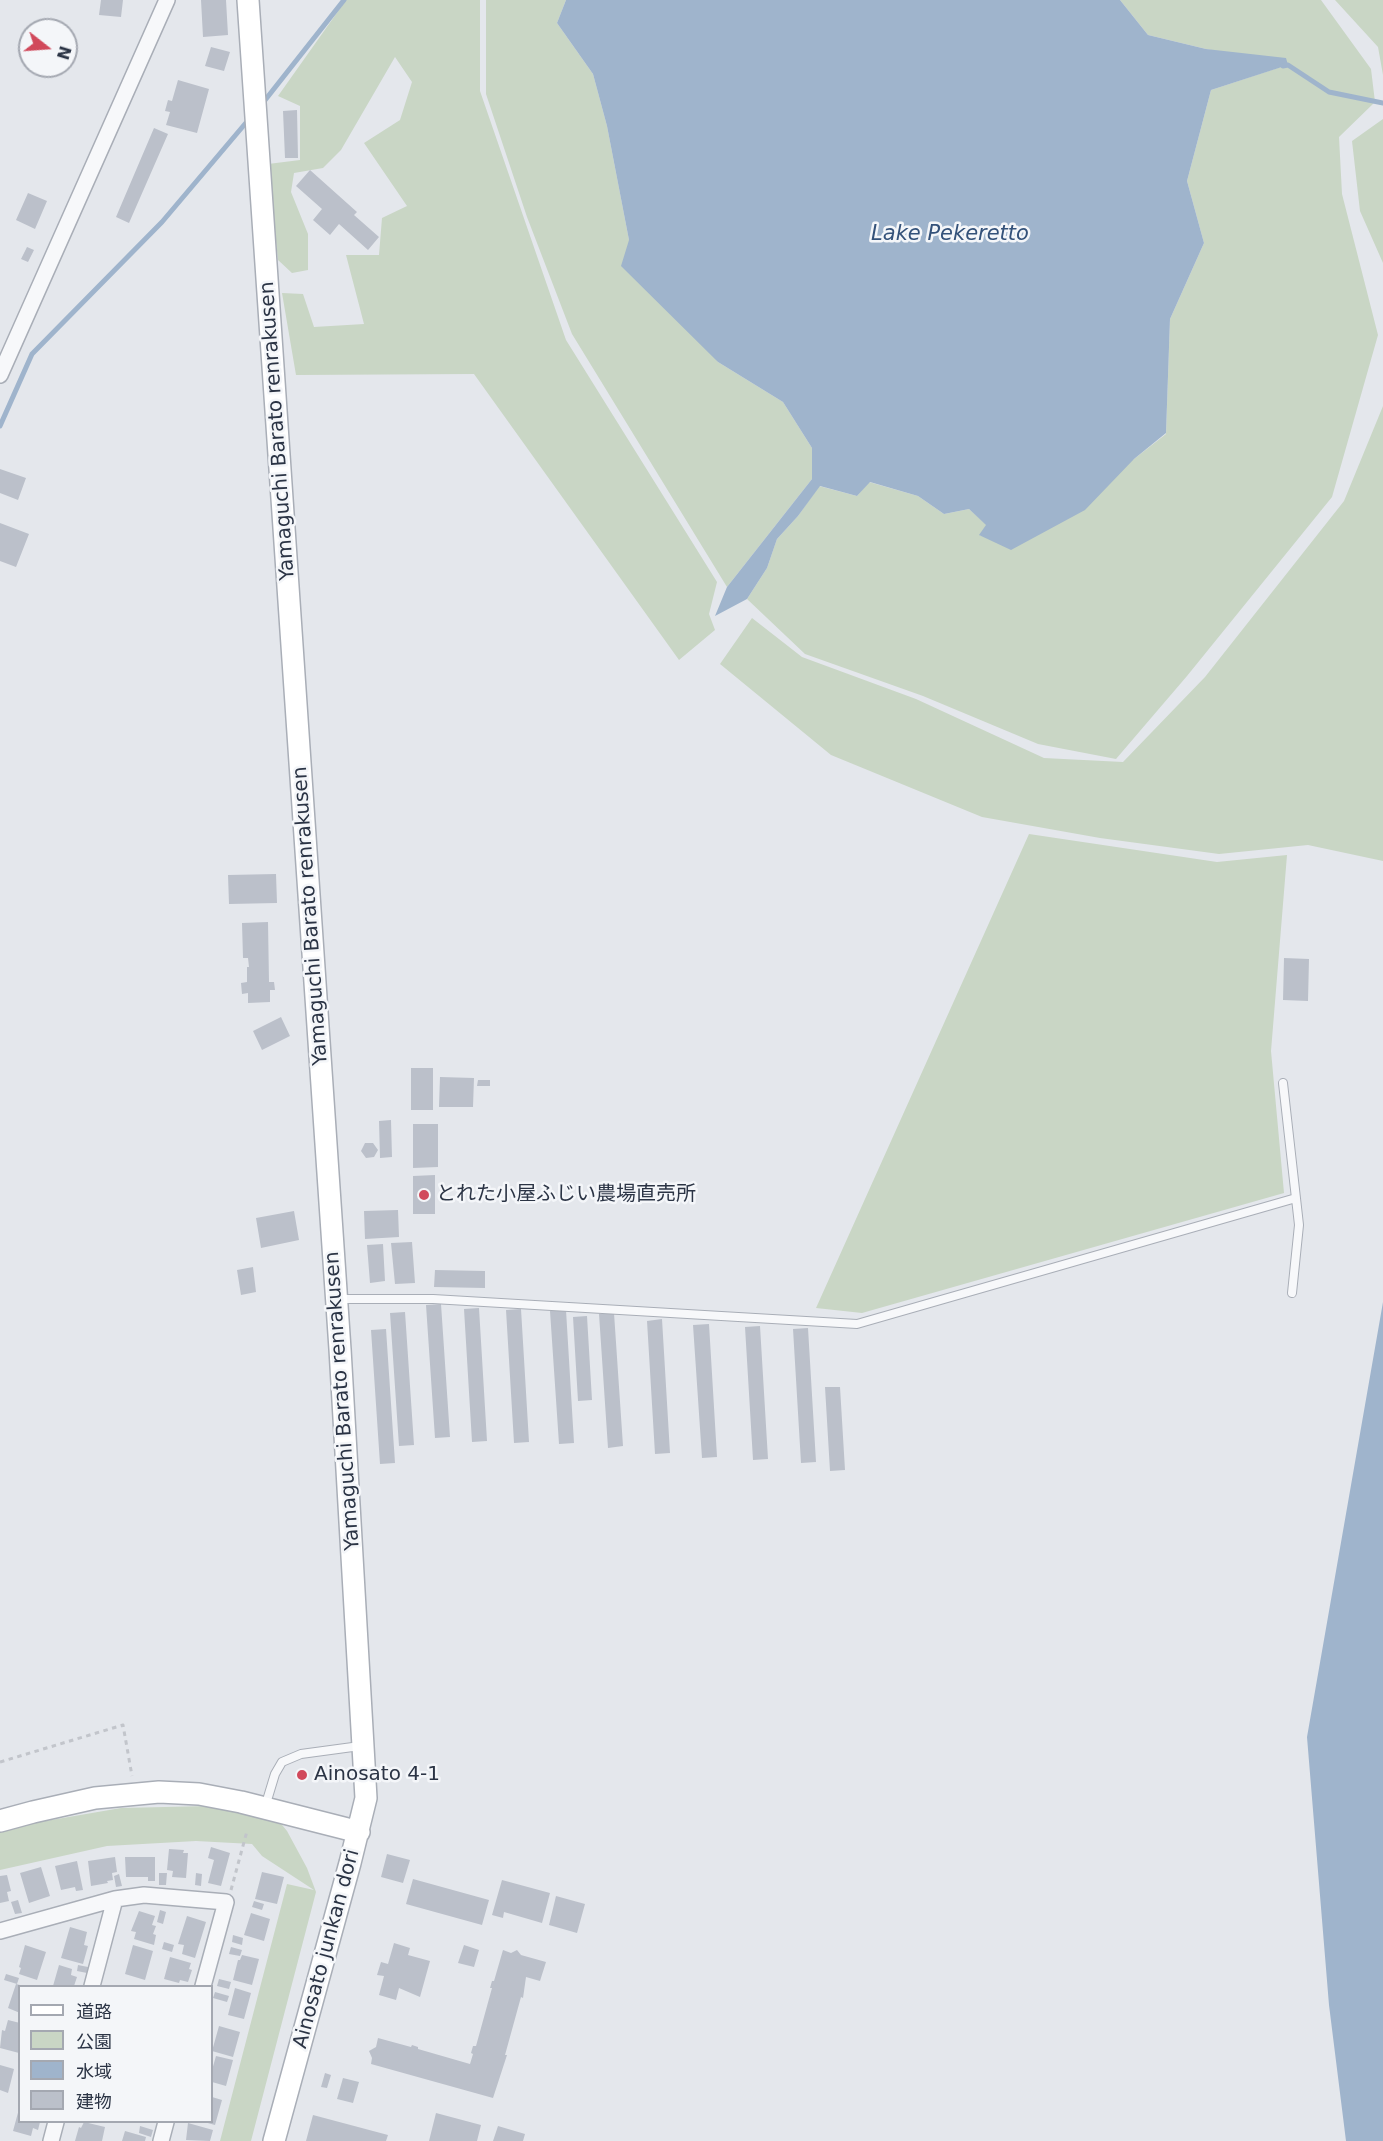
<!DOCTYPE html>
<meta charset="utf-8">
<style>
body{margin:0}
#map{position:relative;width:1383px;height:2141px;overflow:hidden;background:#e4e7ec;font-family:"DejaVu Sans","Noto Sans JP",sans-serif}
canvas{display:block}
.legend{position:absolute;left:18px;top:1985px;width:195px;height:138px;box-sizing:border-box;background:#f4f6f9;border:2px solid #a4a8b1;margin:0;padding:8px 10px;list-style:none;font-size:18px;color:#2b3445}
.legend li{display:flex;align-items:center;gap:12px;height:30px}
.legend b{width:30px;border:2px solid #a4a8b1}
.north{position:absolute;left:18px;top:18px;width:60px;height:60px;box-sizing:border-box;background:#f4f6f9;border:2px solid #a4a8b1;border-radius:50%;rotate:107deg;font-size:16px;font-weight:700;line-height:24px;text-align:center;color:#2b3445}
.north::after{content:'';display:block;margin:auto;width:21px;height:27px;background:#d1495b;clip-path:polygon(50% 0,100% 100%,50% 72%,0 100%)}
</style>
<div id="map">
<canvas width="1383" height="2141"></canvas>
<ul class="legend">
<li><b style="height:8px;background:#fff"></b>道路</li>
<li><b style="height:16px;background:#c9d6c5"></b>公園</li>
<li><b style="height:16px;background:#9fb4cc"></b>水域</li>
<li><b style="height:16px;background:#bbc0ca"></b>建物</li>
</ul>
<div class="north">N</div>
</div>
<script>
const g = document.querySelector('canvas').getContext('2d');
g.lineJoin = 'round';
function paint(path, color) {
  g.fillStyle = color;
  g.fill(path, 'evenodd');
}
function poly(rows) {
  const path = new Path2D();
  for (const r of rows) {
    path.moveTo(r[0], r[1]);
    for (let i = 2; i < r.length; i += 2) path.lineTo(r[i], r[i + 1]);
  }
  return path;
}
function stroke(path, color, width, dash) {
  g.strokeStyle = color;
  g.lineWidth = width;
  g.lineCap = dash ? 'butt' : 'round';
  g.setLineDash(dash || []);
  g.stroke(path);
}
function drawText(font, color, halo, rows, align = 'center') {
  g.font = font + ' "DejaVu Sans","Noto Sans JP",sans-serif';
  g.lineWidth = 5;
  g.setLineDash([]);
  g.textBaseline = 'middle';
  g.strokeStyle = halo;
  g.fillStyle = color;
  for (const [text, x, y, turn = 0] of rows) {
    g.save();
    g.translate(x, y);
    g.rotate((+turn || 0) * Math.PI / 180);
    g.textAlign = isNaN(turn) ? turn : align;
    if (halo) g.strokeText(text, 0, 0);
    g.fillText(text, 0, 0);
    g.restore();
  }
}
const green = poly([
 [346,0,480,0,480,91,566,340,717,582,709,614,715,630,679,660,474,374,296,375,282,293,303,294,314,327,364,324,346,255,379,255,382,218,407,206,364,143,400,120,412,82,395,57,341,150,323,168,294,173,291,192,308,234,308,270,292,273,278,260,268,164,300,160,300,106,278,96],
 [486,0,566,0,557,23,593,74,607,126,629,240,718,362,783,402,812,448,812,479,727,587,572,334,527,217,486,94],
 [1120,0,1321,0,1371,69,1375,102,1339,137,1342,194,1378,335,1332,497,1187,676,1116,759,1038,744,923,696,805,654,747,599,767,568,777,539,798,516,819,486,857,496,869,482,918,496,944,514,969,509,987,525,980,536,1134,459,1166,434,1170,319,1204,243,1187,181,1211,90,1287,65,1206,49,1148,35],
 [1335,0,1383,0,1383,75,1378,47],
 [1383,119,1383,263,1360,211,1352,141],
 [1383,406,1383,861,1308,845,1219,854,1100,838,982,817,831,755,720,664,752,618,802,657,916,699,1044,758,1123,762,1205,677,1344,501],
 [1029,834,1217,862,1287,855,1271,1051,1284,1193,862,1313,816,1308],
 [208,1806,278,1820,287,1831,307,1868,316,1892,251,2141,220,2141,287,1884,314,1890,262,1856,252,1844,196,1841,107,1846,0,1870,0,1832,28,1824,121,1808]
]);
const water = poly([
 [566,0,1120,0,1148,35,1206,49,1286,58,1288,65,1211,90,1187,181,1204,243,1170,319,1166,433,1134,459,1085,510,1011,550,979,535,986,525,969,509,944,514,918,496,870,482,857,496,820,486,798,516,777,539,767,568,747,599,715,616,727,587,812,479,812,448,783,402,718,362,621,266,629,240,607,126,593,74,557,23],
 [1383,1302,1383,2141,1346,2141,1329,2005,1307,1737]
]);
const stream = poly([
 [1283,66,1288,65,1329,92,1383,103],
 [262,104,344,0],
 [0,426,32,354,162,222,250,118]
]);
const building = poly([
 [101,0,123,0,121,17,99,15],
 [201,0,226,0,228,35,203,37],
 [211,47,230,52,224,71,205,66],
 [178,80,209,89,197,133,166,125,170,112,165,111,168,100,172,101],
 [297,110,298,158,285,158,283,111],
 [154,128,168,134,129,223,116,217],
 [310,170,357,212,354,215,379,237,368,250,339,224,330,235,313,220,322,209,296,186],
 [28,193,47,201,35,229,16,220],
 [27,247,34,250,28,262,21,259],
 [0,469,26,478,18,500,0,493],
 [0,523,29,534,16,567,0,561],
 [276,874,277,903,229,904,228,875],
 [268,922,269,982,274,982,275,990,270,990,270,1002,248,1003,248,993,242,994,241,983,247,982,247,967,249,967,248,958,243,958,242,923],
 [1284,958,1309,959,1308,1001,1283,1000],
 [281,1017,290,1036,262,1050,253,1031],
 [411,1068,433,1068,433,1110,411,1110],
 [440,1077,474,1078,473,1107,439,1107],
 [478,1080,490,1080,490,1086,477,1086],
 [391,1120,392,1157,380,1158,379,1121],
 [413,1124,438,1124,438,1167,413,1168],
 [365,1143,373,1143,378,1150,374,1157,366,1158,361,1151],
 [435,1175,435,1214,413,1214,413,1176],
 [398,1210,399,1237,365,1239,364,1211],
 [294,1211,299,1240,261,1248,256,1218],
 [412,1242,415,1283,395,1284,391,1243],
 [383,1244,385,1281,370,1283,367,1245],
 [253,1267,256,1292,241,1295,237,1270],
 [435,1270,485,1271,485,1288,434,1287],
 [441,1304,450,1437,435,1438,426,1305],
 [479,1308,487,1441,472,1442,464,1309],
 [521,1309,529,1442,514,1443,506,1310],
 [566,1310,574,1443,559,1444,550,1311],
 [405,1312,414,1445,399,1446,390,1313],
 [614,1313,623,1446,608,1448,599,1314],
 [587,1316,592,1400,578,1401,573,1317],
 [662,1319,670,1453,655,1454,647,1321],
 [709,1324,717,1457,702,1458,693,1325],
 [760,1326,768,1459,753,1460,745,1327],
 [808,1328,816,1462,801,1463,793,1329],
 [386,1329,395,1463,380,1464,371,1330],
 [825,1387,840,1387,845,1470,830,1471],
 [211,1847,230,1853,221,1886,208,1883,214,1860,208,1858],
 [169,1849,184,1850,183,1853,188,1853,186,1878,172,1877,173,1871,167,1870],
 [387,1854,410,1860,403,1883,381,1877],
 [115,1857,117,1872,112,1873,113,1880,107,1881,108,1883,91,1886,88,1861],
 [125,1857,155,1857,155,1881,148,1881,148,1877,126,1877],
 [77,1861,83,1890,76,1891,75,1887,61,1890,55,1866],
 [41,1867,50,1896,29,1903,20,1873],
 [262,1872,284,1877,277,1904,255,1899],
 [159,1873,167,1873,166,1885,159,1885],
 [196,1873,202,1874,201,1886,195,1885],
 [119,1874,122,1886,116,1887,114,1876],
 [7,1875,11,1891,7,1892,9,1901,0,1903,0,1876],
 [413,1879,489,1900,482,1925,406,1904],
 [502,1880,550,1893,542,1923,504,1912,503,1918,492,1915],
 [556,1896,585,1904,577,1933,549,1925],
 [18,1900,22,1913,15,1914,11,1902],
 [254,1901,264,1904,262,1910,252,1907],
 [160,1910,166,1912,163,1924,157,1922],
 [139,1911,155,1916,152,1925,156,1926,153,1934,156,1935,154,1945,134,1939,136,1932,131,1931],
 [251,1913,270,1919,264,1941,244,1935],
 [187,1916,206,1922,195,1958,182,1954,184,1945,178,1944],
 [70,1927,87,1932,84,1945,88,1946,83,1964,61,1958],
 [233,1935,243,1938,242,1945,232,1942],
 [164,1942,174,1945,172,1952,162,1949],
 [394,1943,410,1948,408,1955,430,1961,420,1997,399,1988,396,2000,379,1995,384,1976,377,1975,381,1962,388,1964],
 [25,1945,46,1952,37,1980,19,1974,21,1968,19,1967],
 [133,1945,153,1951,145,1980,125,1974],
 [464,1945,479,1950,474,1967,458,1963],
 [231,1947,242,1950,240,1956,229,1954],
 [503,1950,511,1953,517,1950,521,1955,546,1962,540,1981,526,1977,523,1998,521,1997,505,2055,507,2055,493,2098,371,2064,372,2058,369,2051,376,2047,378,2038,411,2047,412,2045,418,2047,418,2049,470,2064,473,2054,471,2053,473,2046,476,2046,492,1988,490,1988,492,1981,494,1981],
 [242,1955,259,1959,252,1985,233,1980,238,1960,240,1960],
 [170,1957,191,1963,189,1969,192,1970,188,1982,180,1980,179,1983,164,1979],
 [59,1965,72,1969,71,1975,77,1977,74,1986,53,1986],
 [78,1965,88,1967,87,1973,77,1971],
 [6,1974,19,1978,17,1984,4,1980],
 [219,1979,231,1982,229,1989,217,1986],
 [16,1984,20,1985,20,2013,8,2008],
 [235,1988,251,1993,244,2019,228,2015],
 [215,1992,229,1996,227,2002,213,1998],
 [8,2020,20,2023,19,2053,0,2048,2,2030,5,2031],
 [219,2026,240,2032,233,2057,212,2051],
 [216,2056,233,2060,226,2086,212,2082,212,2070],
 [0,2065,14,2069,8,2093,0,2090],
 [325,2073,331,2075,327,2088,321,2087],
 [343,2078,359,2082,353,2103,337,2099],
 [212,2097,222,2100,215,2125,204,2122,212,2122],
 [19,2109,20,2122,40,2122,38,2130,33,2128,31,2136,13,2131],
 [436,2113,481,2125,477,2141,429,2141],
 [313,2115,388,2135,386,2141,306,2141],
 [84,2122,105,2127,102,2141,75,2141,79,2127,81,2128],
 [188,2123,213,2130,210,2141,186,2140],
 [140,2126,153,2130,151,2137,139,2133],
 [498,2126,525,2134,523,2141,493,2141],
 [125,2131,146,2137,145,2141,122,2141]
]);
const path = poly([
 [0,1762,123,1725,132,1776],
 [231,1890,247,1831]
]);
const lane = poly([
 [1283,1083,1299,1225,1292,1293],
 [338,1299,433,1299,857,1324,1296,1198],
 [265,1807,275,1774,282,1762,301,1754,360,1746]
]);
const street = poly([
 [0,375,167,0],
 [0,1931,115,1899,144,1895,226,1902,203,1986],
 [92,1986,115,1899],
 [51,2141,56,2122],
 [161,2141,166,2122]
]);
const secondary = poly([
 [248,0,340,1349,366,1798,350,1863,274,2141],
 [0,1821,33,1812,95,1798,159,1792,199,1794,241,1802,359,1832]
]);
const markers = [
 [424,1195,6,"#d1495b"],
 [302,1775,6,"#d1495b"]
];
const streetNames = [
 ["Yamaguchi Barato renrakusen",278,431,-94],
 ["Yamaguchi Barato renrakusen",311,916,-94],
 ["Yamaguchi Barato renrakusen",343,1401,-94],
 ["Ainosato junkan dori",327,1949,-75]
];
const poiNames = [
 ["とれた小屋ふじい農場直売所",436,1195],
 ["Ainosato 4-1",314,1775]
];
const waterNames = [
 ["Lake Pekeretto",950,235]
];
paint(green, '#c9d6c5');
paint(water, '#9fb4cc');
stroke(stream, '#9fb4cc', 5);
paint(building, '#bbc0ca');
stroke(lane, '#a9aeb7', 10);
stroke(street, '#a9aeb7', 18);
stroke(secondary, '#a9aeb7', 24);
stroke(path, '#c2c5cb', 3, [4.5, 4.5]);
stroke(lane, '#f7f8fa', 8);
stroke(street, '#f7f8fa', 15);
stroke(secondary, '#fff', 21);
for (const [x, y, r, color] of markers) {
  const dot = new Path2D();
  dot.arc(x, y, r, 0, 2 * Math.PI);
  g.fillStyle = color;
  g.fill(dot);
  stroke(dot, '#f4f6f9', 2);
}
drawText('20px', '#2b3445', '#f4f6f9', streetNames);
drawText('20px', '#2b3445', '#f4f6f9', poiNames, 'left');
drawText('italic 21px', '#34527a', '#f4f6f9', waterNames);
</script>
